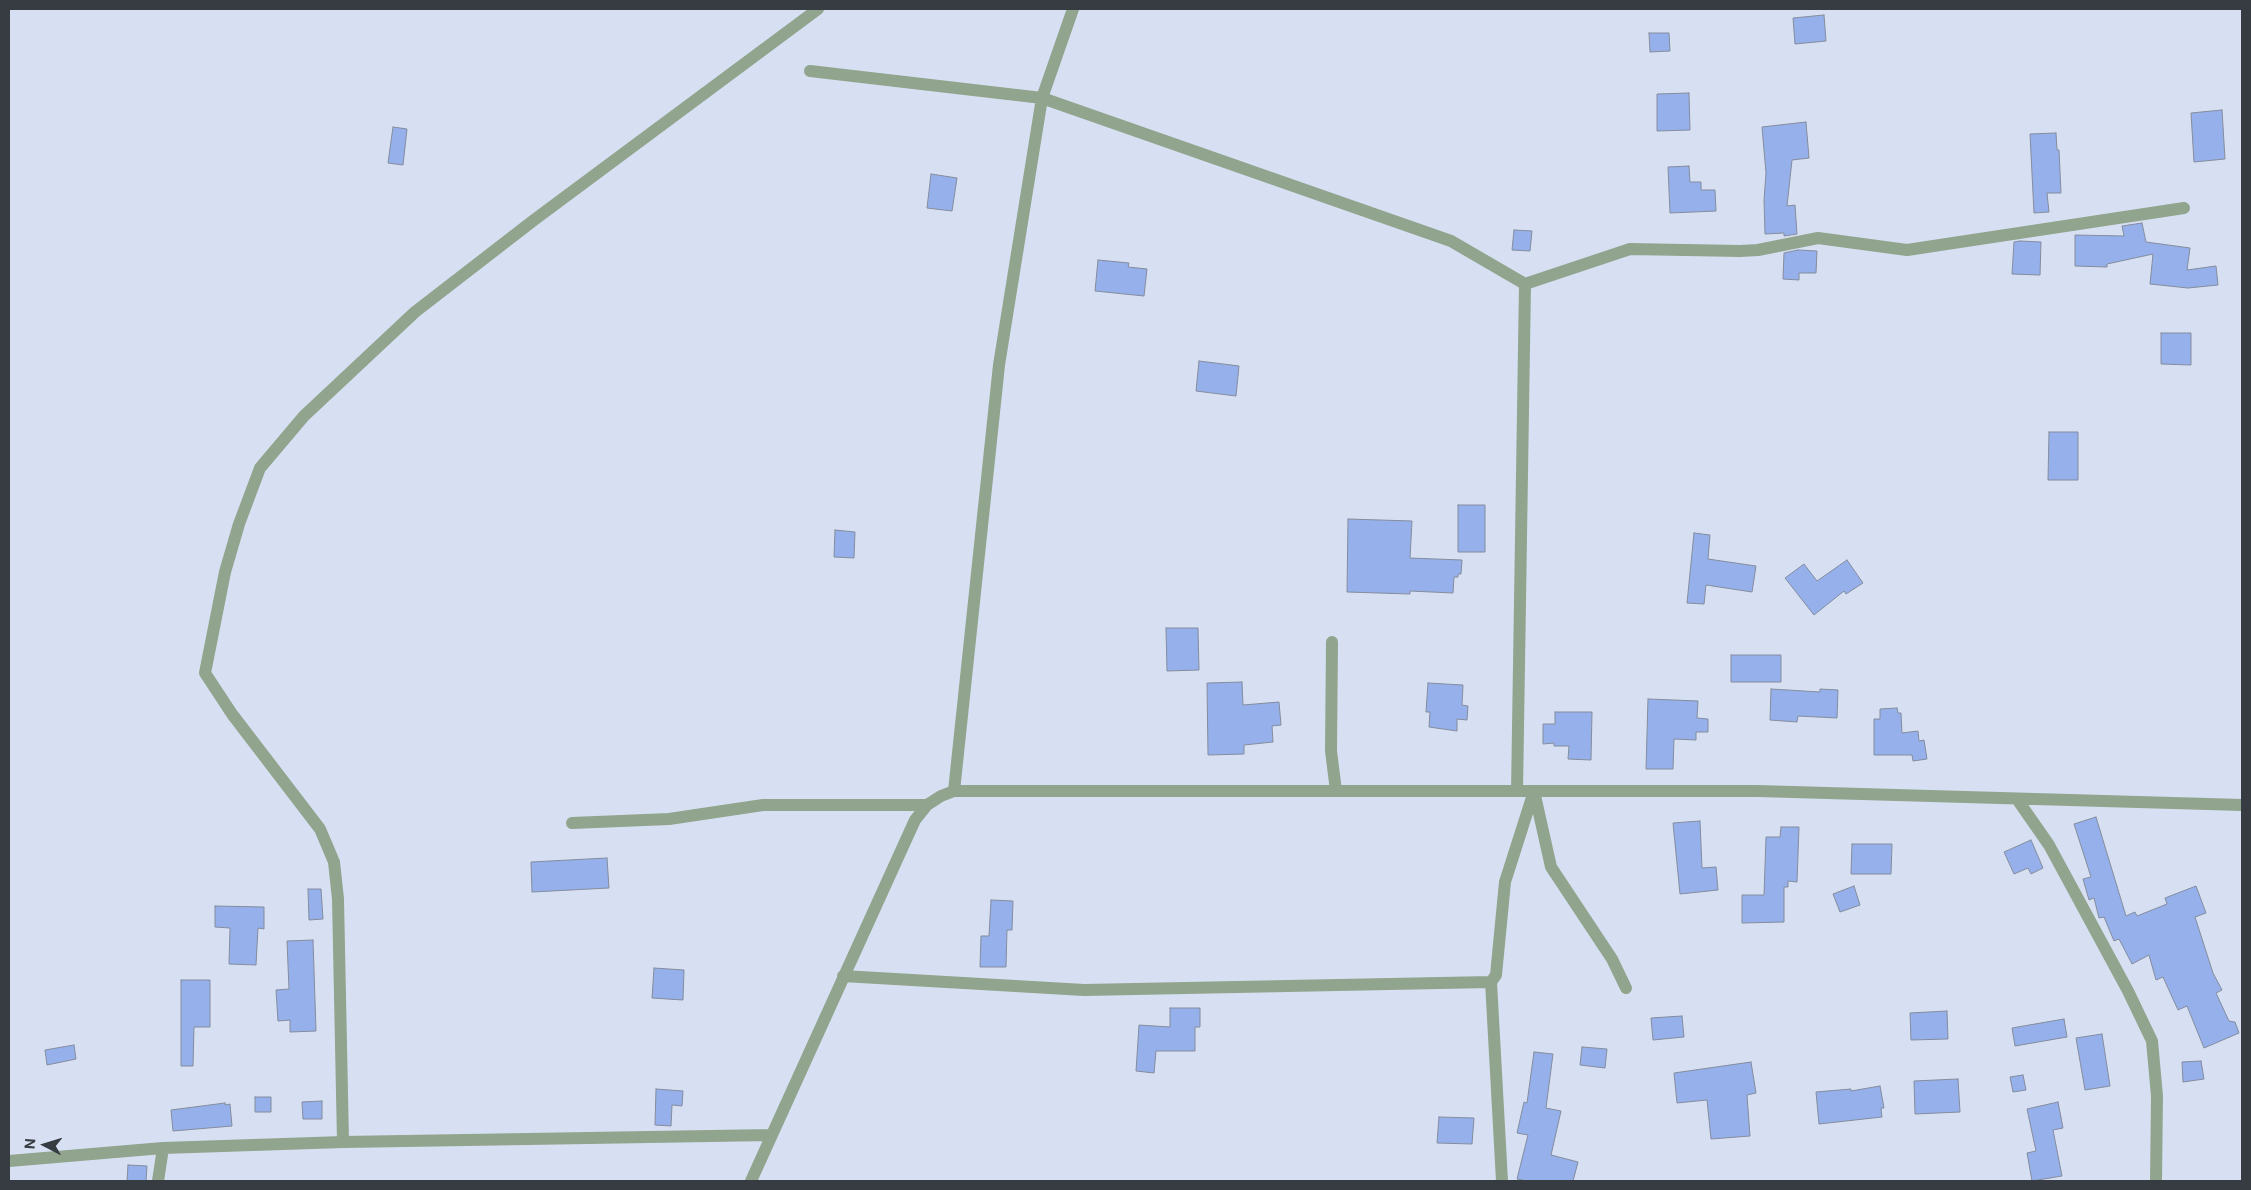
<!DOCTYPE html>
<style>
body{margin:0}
#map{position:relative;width:2251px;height:1190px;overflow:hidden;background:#d7e0f2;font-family:Inter,sans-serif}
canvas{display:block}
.frame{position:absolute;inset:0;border:10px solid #373b42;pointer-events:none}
.north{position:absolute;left:20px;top:1120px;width:50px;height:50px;-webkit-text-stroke:4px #d7e0f2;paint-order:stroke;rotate:275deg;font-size:14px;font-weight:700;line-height:20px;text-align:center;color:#373b42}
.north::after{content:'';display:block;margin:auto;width:18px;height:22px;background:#373b42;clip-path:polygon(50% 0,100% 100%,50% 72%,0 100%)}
</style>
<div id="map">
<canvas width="2251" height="1190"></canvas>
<div class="frame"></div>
<div class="north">N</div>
</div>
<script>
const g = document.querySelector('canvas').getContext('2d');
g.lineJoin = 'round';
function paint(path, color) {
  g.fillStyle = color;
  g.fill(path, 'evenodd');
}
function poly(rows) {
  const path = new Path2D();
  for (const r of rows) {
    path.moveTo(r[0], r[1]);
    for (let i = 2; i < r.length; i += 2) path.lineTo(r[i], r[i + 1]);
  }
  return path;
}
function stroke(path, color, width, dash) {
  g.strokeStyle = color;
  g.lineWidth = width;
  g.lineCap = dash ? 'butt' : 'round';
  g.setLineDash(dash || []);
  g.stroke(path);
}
const building = poly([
 [1824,15,1826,41,1795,44,1793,18,1824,15],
 [1649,33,1669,33,1670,51,1650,52,1649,33],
 [1689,93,1690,130,1657,131,1657,94,1689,93],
 [2222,110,2225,159,2194,162,2191,113,2222,110],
 [1806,122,1809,158,1792,160,1787,206,1795,205,1797,234,1784,236,1784,233,1765,234,1764,200,1766,173,1762,127,1806,122],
 [393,127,407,129,403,165,388,163,393,127],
 [2056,133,2057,150,2059,150,2061,193,2047,193,2049,212,2034,213,2030,134,2056,133],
 [1689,166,1690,182,1701,182,1701,190,1715,190,1716,211,1670,213,1668,167,1689,166],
 [931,174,957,178,952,211,927,208,931,174],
 [2142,223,2146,242,2190,248,2187,270,2216,266,2218,285,2188,288,2150,284,2153,254,2107,264,2107,267,2075,266,2075,235,2124,236,2122,226,2142,223],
 [1514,230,1532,231,1530,251,1512,250,1514,230],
 [2020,241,2041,242,2040,275,2012,274,2014,242,2020,241],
 [1798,250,1817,251,1816,273,1799,273,1799,280,1783,279,1784,253,1798,250],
 [1098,260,1129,263,1128,267,1147,269,1144,296,1095,291,1098,260],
 [2161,333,2191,333,2191,365,2161,364,2161,333],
 [1199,361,1239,366,1236,396,1196,391,1199,361],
 [2049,432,2078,432,2078,480,2048,480,2049,432],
 [1458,505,1485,505,1485,552,1458,552,1458,505],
 [1348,519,1412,521,1410,558,1462,560,1461,574,1458,574,1458,577,1454,577,1453,593,1410,591,1410,594,1347,592,1348,519],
 [835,530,855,532,854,558,834,557,835,530],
 [1694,533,1710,535,1708,559,1756,566,1752,592,1706,585,1704,604,1687,603,1694,533],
 [1847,560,1863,583,1846,594,1844,591,1814,615,1785,578,1804,564,1817,581,1847,560],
 [1166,628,1198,628,1199,670,1167,671,1166,628],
 [1731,655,1781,655,1781,682,1731,682,1731,655],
 [1242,682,1243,705,1279,702,1281,725,1272,726,1273,742,1244,745,1244,754,1208,755,1207,683,1242,682],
 [1428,683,1463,685,1462,705,1468,706,1467,720,1457,719,1457,731,1429,727,1430,712,1426,712,1428,683],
 [1771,689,1820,692,1820,689,1838,690,1837,718,1798,716,1797,722,1770,720,1771,689],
 [1648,699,1698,701,1697,718,1708,719,1708,732,1696,732,1696,740,1674,739,1673,769,1646,769,1648,699],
 [1897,708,1898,713,1901,713,1902,733,1918,731,1919,741,1924,740,1927,759,1913,761,1912,755,1874,755,1874,719,1880,719,1880,709,1897,708],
 [1555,712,1592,712,1591,760,1568,759,1569,746,1554,746,1554,743,1543,744,1543,724,1555,724,1555,712],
 [2096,817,2126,916,2135,912,2137,916,2167,904,2165,898,2196,886,2206,913,2195,917,2213,973,2222,990,2216,993,2229,1021,2235,1022,2239,1033,2204,1048,2187,1006,2178,1010,2163,977,2156,980,2149,955,2132,964,2119,939,2114,941,2104,917,2099,918,2094,898,2089,900,2083,879,2091,877,2074,824,2096,817],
 [1700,821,1702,868,1716,867,1718,890,1680,894,1673,823,1700,821],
 [1781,827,1799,827,1797,882,1788,881,1788,887,1784,887,1784,922,1742,923,1742,895,1764,895,1766,837,1780,837,1781,827],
 [2031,840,2043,868,2031,874,2028,868,2014,874,2004,852,2031,840],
 [1852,844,1892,844,1891,874,1851,874,1852,844],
 [607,858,609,888,532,892,531,862,607,858],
 [1854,886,1860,905,1840,912,1833,894,1854,886],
 [308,889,321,889,323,919,309,920,308,889],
 [991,900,1013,901,1012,930,1007,930,1006,967,980,967,981,936,989,936,991,900],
 [215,906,264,907,264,929,258,928,256,965,229,964,230,928,215,927,215,906],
 [313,940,316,1031,290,1032,290,1020,278,1021,276,990,289,989,287,941,313,940],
 [654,968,684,970,683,1000,652,998,654,968],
 [181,980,210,980,210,1027,194,1027,193,1066,181,1066,181,980],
 [1170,1008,1200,1008,1200,1027,1195,1027,1195,1051,1156,1051,1154,1073,1136,1071,1139,1025,1170,1027,1170,1008],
 [1947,1011,1948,1039,1911,1040,1910,1013,1947,1011],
 [1682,1016,1684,1037,1653,1040,1651,1018,1682,1016],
 [2064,1019,2067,1037,2015,1046,2012,1028,2064,1019],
 [2102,1034,2110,1086,2085,1090,2076,1038,2102,1034],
 [74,1045,76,1059,47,1065,45,1050,74,1045],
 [1582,1047,1607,1049,1605,1068,1580,1065,1582,1047],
 [1534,1052,1553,1054,1546,1108,1561,1111,1551,1155,1578,1162,1573,1181,1526,1181,1517,1179,1528,1135,1517,1133,1524,1102,1527,1103,1534,1052],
 [2201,1061,2204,1079,2183,1082,2182,1062,2201,1061],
 [1751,1062,1756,1093,1747,1095,1750,1136,1711,1139,1707,1100,1677,1103,1674,1073,1751,1062],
 [2023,1075,2026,1090,2013,1092,2010,1077,2023,1075],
 [1958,1079,1960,1112,1915,1114,1914,1081,1958,1079],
 [1880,1086,1884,1108,1881,1108,1882,1117,1819,1124,1816,1092,1851,1089,1851,1091,1880,1086],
 [656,1089,683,1091,682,1106,672,1105,671,1126,655,1125,656,1089],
 [255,1097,271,1097,271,1112,255,1112,255,1097],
 [322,1101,322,1119,303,1119,302,1102,322,1101],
 [2058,1102,2063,1128,2053,1130,2062,1176,2032,1181,2027,1153,2036,1151,2027,1109,2058,1102],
 [225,1103,225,1105,230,1104,232,1126,173,1131,171,1110,225,1103],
 [1439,1117,1474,1118,1472,1144,1437,1143,1439,1117],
 [128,1165,147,1166,146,1181,127,1181,128,1165]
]);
const minor = poly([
 [810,71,1042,98,1451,241,1525,284,1517,791],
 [1525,284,1630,249,1740,251,1758,250,1818,238,1907,250,2184,208],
 [1332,642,1331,751,1336,791],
 [954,791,999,365,1042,98,1073,9],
 [2017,799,2049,845,2128,991,2152,1041,2157,1096,2156,1181],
 [572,823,669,819,763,805,927,805],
 [843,976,1084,990,1491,982],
 [343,1142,338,899,334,862,320,829,232,714,205,673,225,572,239,524,260,468,304,416,415,312,534,220,818,9],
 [9,1161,163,1148,343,1142,772,1135],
 [158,1181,163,1148],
 [751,1181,915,820,927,805,941,796,954,791,1758,791,2242,805],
 [1502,1181,1491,982,1496,975,1505,882,1534,791,1551,867,1612,959,1626,988]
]);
paint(building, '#95b0ea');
stroke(building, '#848c9d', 1);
stroke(minor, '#91a48d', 12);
</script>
